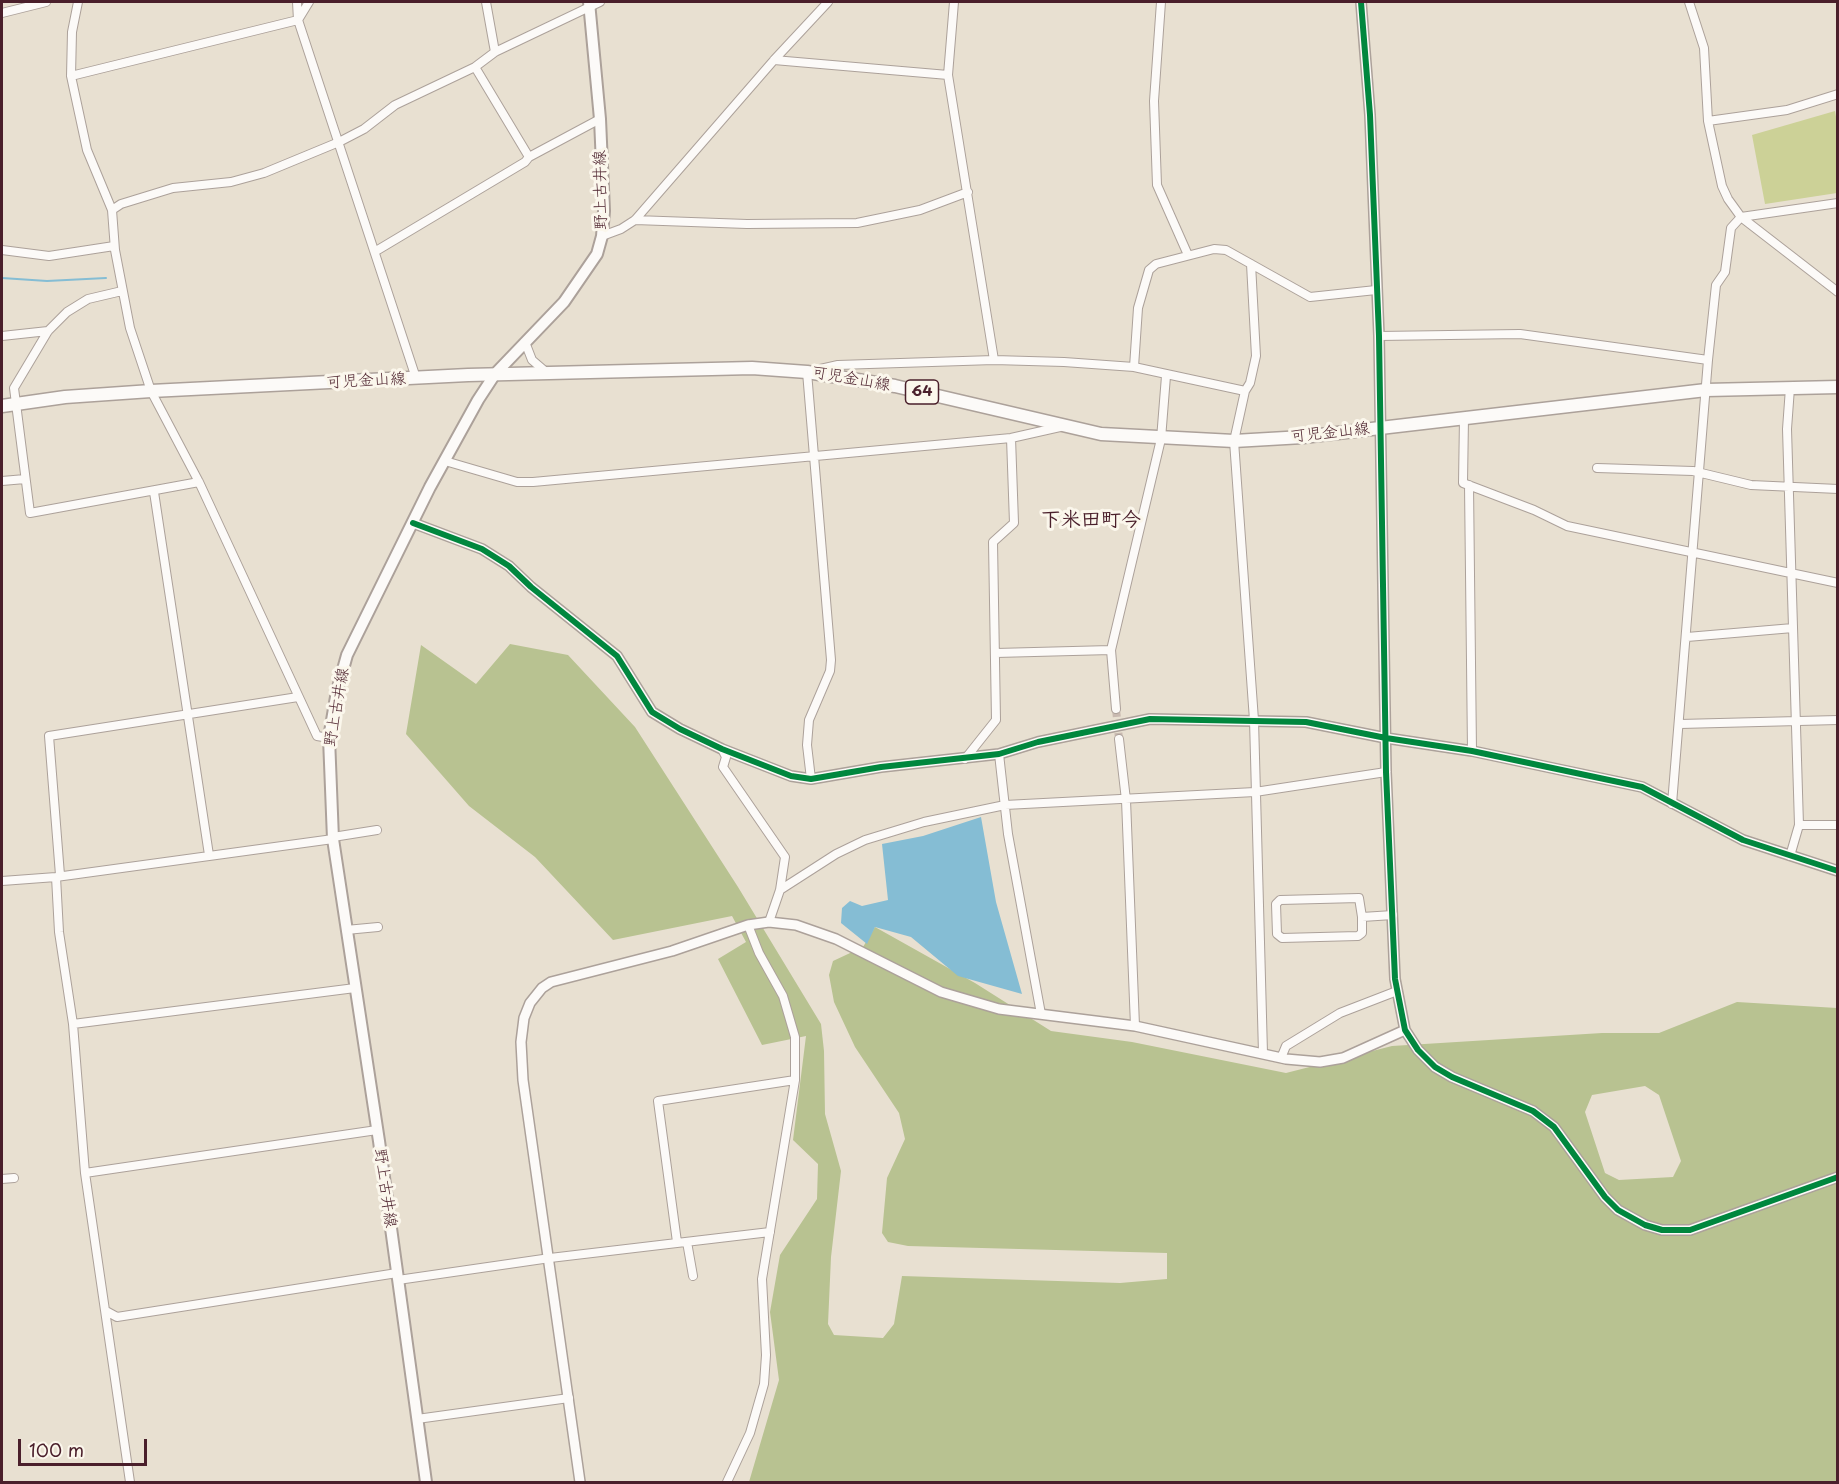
<!DOCTYPE html>
<meta charset="utf-8">
<style>
body{margin:0}
#map{position:relative;width:1839px;height:1484px;overflow:hidden;background:#e8e0d1;font-family:"Playpen Sans",sans-serif}
canvas{display:block}
.frame{position:absolute;inset:0;border:3px solid #4a1f2b;pointer-events:none}
.scale{position:absolute;left:18px;top:1439px;width:129px;height:27px;box-sizing:border-box;border:3px solid #4a1f2b;border-top:0;padding-left:8px;font-size:18px;line-height:21px;white-space:nowrap;color:#4a1f2b;-webkit-text-stroke:4px #fbf7ec;paint-order:stroke}
</style>
<div id="map">
<canvas width="1839" height="1484"></canvas>
<div class="frame"></div>
<div class="scale">100 m</div>
</div>
<script>
const g = document.querySelector('canvas').getContext('2d');
g.lineJoin = 'round';
function paint(path, color) {
  g.fillStyle = color;
  g.fill(path, 'evenodd');
}
function poly(rows) {
  const path = new Path2D();
  for (const r of rows) {
    path.moveTo(r[0], r[1]);
    for (let i = 2; i < r.length; i += 2) path.lineTo(r[i], r[i + 1]);
  }
  return path;
}
function stroke(path, color, width, dash) {
  g.strokeStyle = color;
  g.lineWidth = width;
  g.lineCap = dash ? 'butt' : 'round';
  g.setLineDash(dash || []);
  g.stroke(path);
}
function drawText(font, color, halo, rows, align = 'center') {
  g.font = font + ' "Playpen Sans","Klee One",sans-serif';
  g.lineWidth = 6;
  g.setLineDash([]);
  g.textBaseline = 'middle';
  g.strokeStyle = halo;
  g.fillStyle = color;
  for (const [text, x, y, turn = 0] of rows) {
    g.save();
    g.translate(x, y);
    g.rotate((+turn || 0) * Math.PI / 180);
    g.textAlign = isNaN(turn) ? turn : align;
    if (halo) g.strokeText(text, 0, 0);
    g.fillText(text, 0, 0);
    g.restore();
  }
}
const green = poly([
 [1835,111,1838,128,1837,193,1765,204,1752,135]
]);
const forest = poly([
 [510,644,568,655,635,727,738,887,821,1024,824,1051,825,1114,841,1171,831,1257,828,1324,834,1335,883,1338,894,1324,902,1276,1120,1283,1167,1279,1167,1253,908,1246,888,1242,882,1233,887,1178,905,1139,899,1113,855,1047,834,1002,829,975,833,961,863,947,875,927,975,983,1051,1031,1132,1042,1286,1073,1392,1046,1602,1033,1659,1033,1737,1002,1837,1008,1837,1482,749,1482,779,1380,770,1312,780,1255,817,1199,818,1164,793,1140,806,1036,762,1045,718,959,746,942,732,916,613,940,535,857,469,806,406,734,421,645,476,684],
 [1645,1086,1659,1095,1681,1161,1673,1177,1619,1180,1605,1173,1585,1112,1592,1095]
]);
const water = poly([
 [981,817,996,902,1022,994,958,976,911,937,875,927,867,944,841,923,842,908,850,901,862,906,888,900,882,844,923,836]
]);
const stream = poly([
 [2,278,47,281,106,278]
]);
const minorTunnel = poly([
 [1116,709,1119,739]
]);
const minor = poly([
 [78,2,72,32,71,76,87,150,112,210,115,250,130,328,151,391,199,482,317,736,329,738],
 [297,2,298,20,416,378],
 [486,2,495,52],
 [954,2,948,75,994,360],
 [1161,2,1154,101,1157,185,1188,255],
 [1689,2,1704,48,1708,121,1722,186,1728,199,1741,217,1838,292],
 [2,13,46,2],
 [774,60,948,75],
 [475,67,529,157],
 [71,76,298,20,309,2],
 [1708,121,1787,110,1838,94],
 [112,210,121,204,173,188,231,182,264,173,339,142,364,129,395,105,475,67,495,52,600,2],
 [635,220,747,224,857,223,920,210,968,192],
 [602,236,621,229,635,220,774,60,828,2],
 [2,250,49,256,114,246],
 [376,251,525,162,529,157,600,119],
 [1251,264,1256,356,1250,383,1245,391,1234,441,1254,720,1263,1053],
 [122,291,88,299,67,312,48,331,14,388,30,513,199,482],
 [2,336,48,331],
 [1379,336,1520,334,1708,360],
 [525,342,532,360,546,372],
 [1134,367,1138,308,1149,270,1156,264,1214,249,1226,250,1310,297,1376,290],
 [1790,388,1787,429,1799,825,1790,856],
 [1464,418,1463,483,1534,510,1567,526,1838,583],
 [445,461,517,482,533,482,1011,438,1060,427],
 [1597,468,1693,471,1751,485,1838,489],
 [2,481,25,479],
 [1469,485,1472,751],
 [154,492,209,855],
 [1687,637,1793,628],
 [996,653,1111,650],
 [1116,709,1111,650,1161,439,1166,376],
 [1680,724,1838,720],
 [1119,739,1126,800,1135,1026],
 [722,749,726,757,723,767,785,857,780,890,769,922],
 [999,754,1008,834,1041,1014],
 [965,759,996,720,993,542,1014,523,1011,438],
 [811,779,807,745,809,720,830,671,831,660,807,372,838,365,994,360,1064,362,1134,367,1245,391],
 [1672,804,1708,360,1716,285,1725,272,1731,228,1741,217,1838,203],
 [1799,825,1838,825],
 [333,837,377,830],
 [60,875,49,736,298,697],
 [56,877,59,932,73,1024,85,1173,130,1482],
 [2,881,56,877,333,839],
 [780,890,836,854,865,840,924,822,1005,805,1255,792,1386,772],
 [1362,917,1362,933,1358,936,1282,938,1277,934,1276,904,1280,900,1359,898,1362,917,1393,915],
 [346,930,378,927],
 [73,1024,355,988],
 [1281,1058,1286,1046,1340,1013,1397,991],
 [85,1173,377,1130],
 [2,1179,14,1178],
 [677,1242,658,1101,795,1080],
 [687,1242,693,1276],
 [398,1280,550,1258,770,1232],
 [106,1311,117,1317,397,1273],
 [417,1419,569,1398],
 [727,1482,750,1433,764,1384,766,1355,762,1279,795,1080,795,1037,783,996,759,953,748,925]
]);
const tertiary = poly([
 [1361,2,1370,115,1379,336,1386,772,1395,979,1405,1030,1418,1050,1435,1067,1452,1077,1533,1111,1554,1127,1605,1197,1618,1210,1645,1225,1662,1230,1690,1230,1838,1177],
 [413,523,482,549,509,566,531,587,617,656,652,712,680,729,722,749,791,776,811,779,881,767,999,754,1038,742,1150,719,1306,722,1386,738,1472,751,1642,787,1743,840,1838,871],
 [580,1482,523,1080,521,1042,524,1018,530,1003,542,988,551,982,672,951,748,925,769,922,796,925,836,939,941,992,999,1009,1135,1026,1286,1059,1320,1062,1343,1058,1405,1030]
]);
const secondary = poly([
 [426,1482,379,1141,333,839,329,738,337,691,347,655,430,487,478,400,495,374,564,302,597,254,602,236,604,211,600,119,589,2]
]);
const primary = poly([
 [2,406,65,397,151,391,468,375,752,368,807,372,895,386,1101,434,1234,441,1303,437,1706,390,1838,387]
]);
const cycleway = poly([
 [1361,2,1370,115,1379,336,1386,772,1395,979,1405,1030,1418,1050,1435,1067,1452,1077,1533,1111,1554,1127,1605,1197,1618,1210,1645,1225,1662,1230,1690,1230,1838,1177],
 [413,523,482,549,509,566,531,587,617,656,652,712,680,729,722,749,791,776,811,779,881,767,999,754,1038,742,1150,719,1306,722,1386,738,1472,751,1642,787,1743,840,1838,871]
]);
const shields = [
 [922,392,33]
];
const shieldNames = [
 ["64",922,392]
];
const streetNames = [
 ["野上古井線",601,190,-91],
 ["可児金山線",851,379,10],
 ["可児金山線",366,381,-3],
 ["可児金山線",1330,433,-6],
 ["野上古井線",337,707,-80],
 ["野上古井線",385,1188,82]
];
const quarterNames = [
 ["下米田町今",1091,520]
];
paint(green, '#ccd197');
paint(forest, '#b8c291');
paint(water, '#85bdd4');
stroke(stream, '#85bdd4', 2);
stroke(minorTunnel, '#c8b9b0', 8, [8, 4]);
stroke(minor, '#aca19a', 10);
stroke(tertiary, '#aca19a', 12);
stroke(secondary, '#aca19a', 14);
stroke(primary, '#aca19a', 15);
stroke(minor, '#fcfaf8', 8);
stroke(tertiary, '#fcfaf8', 9);
stroke(secondary, '#fcfaf8', 10);
stroke(primary, '#fcfaf8', 12);
stroke(cycleway, '#00873e', 6);
for (const [x, y, w] of shields) {
  const box = new Path2D();
  box.roundRect(x - w / 2, y - 12, w, 24, 4.5);
  g.fillStyle = '#fbf7ec';
  g.fill(box);
  stroke(box, '#4a1f2b', 1.5);
}
drawText('bold 15px', '#4a1f2b', null, shieldNames);
drawText('16px', '#4a1f2b', '#fbf7ec', streetNames);
drawText('bold 20px', '#4a1f2b', '#fbf7ec', quarterNames);
</script>
